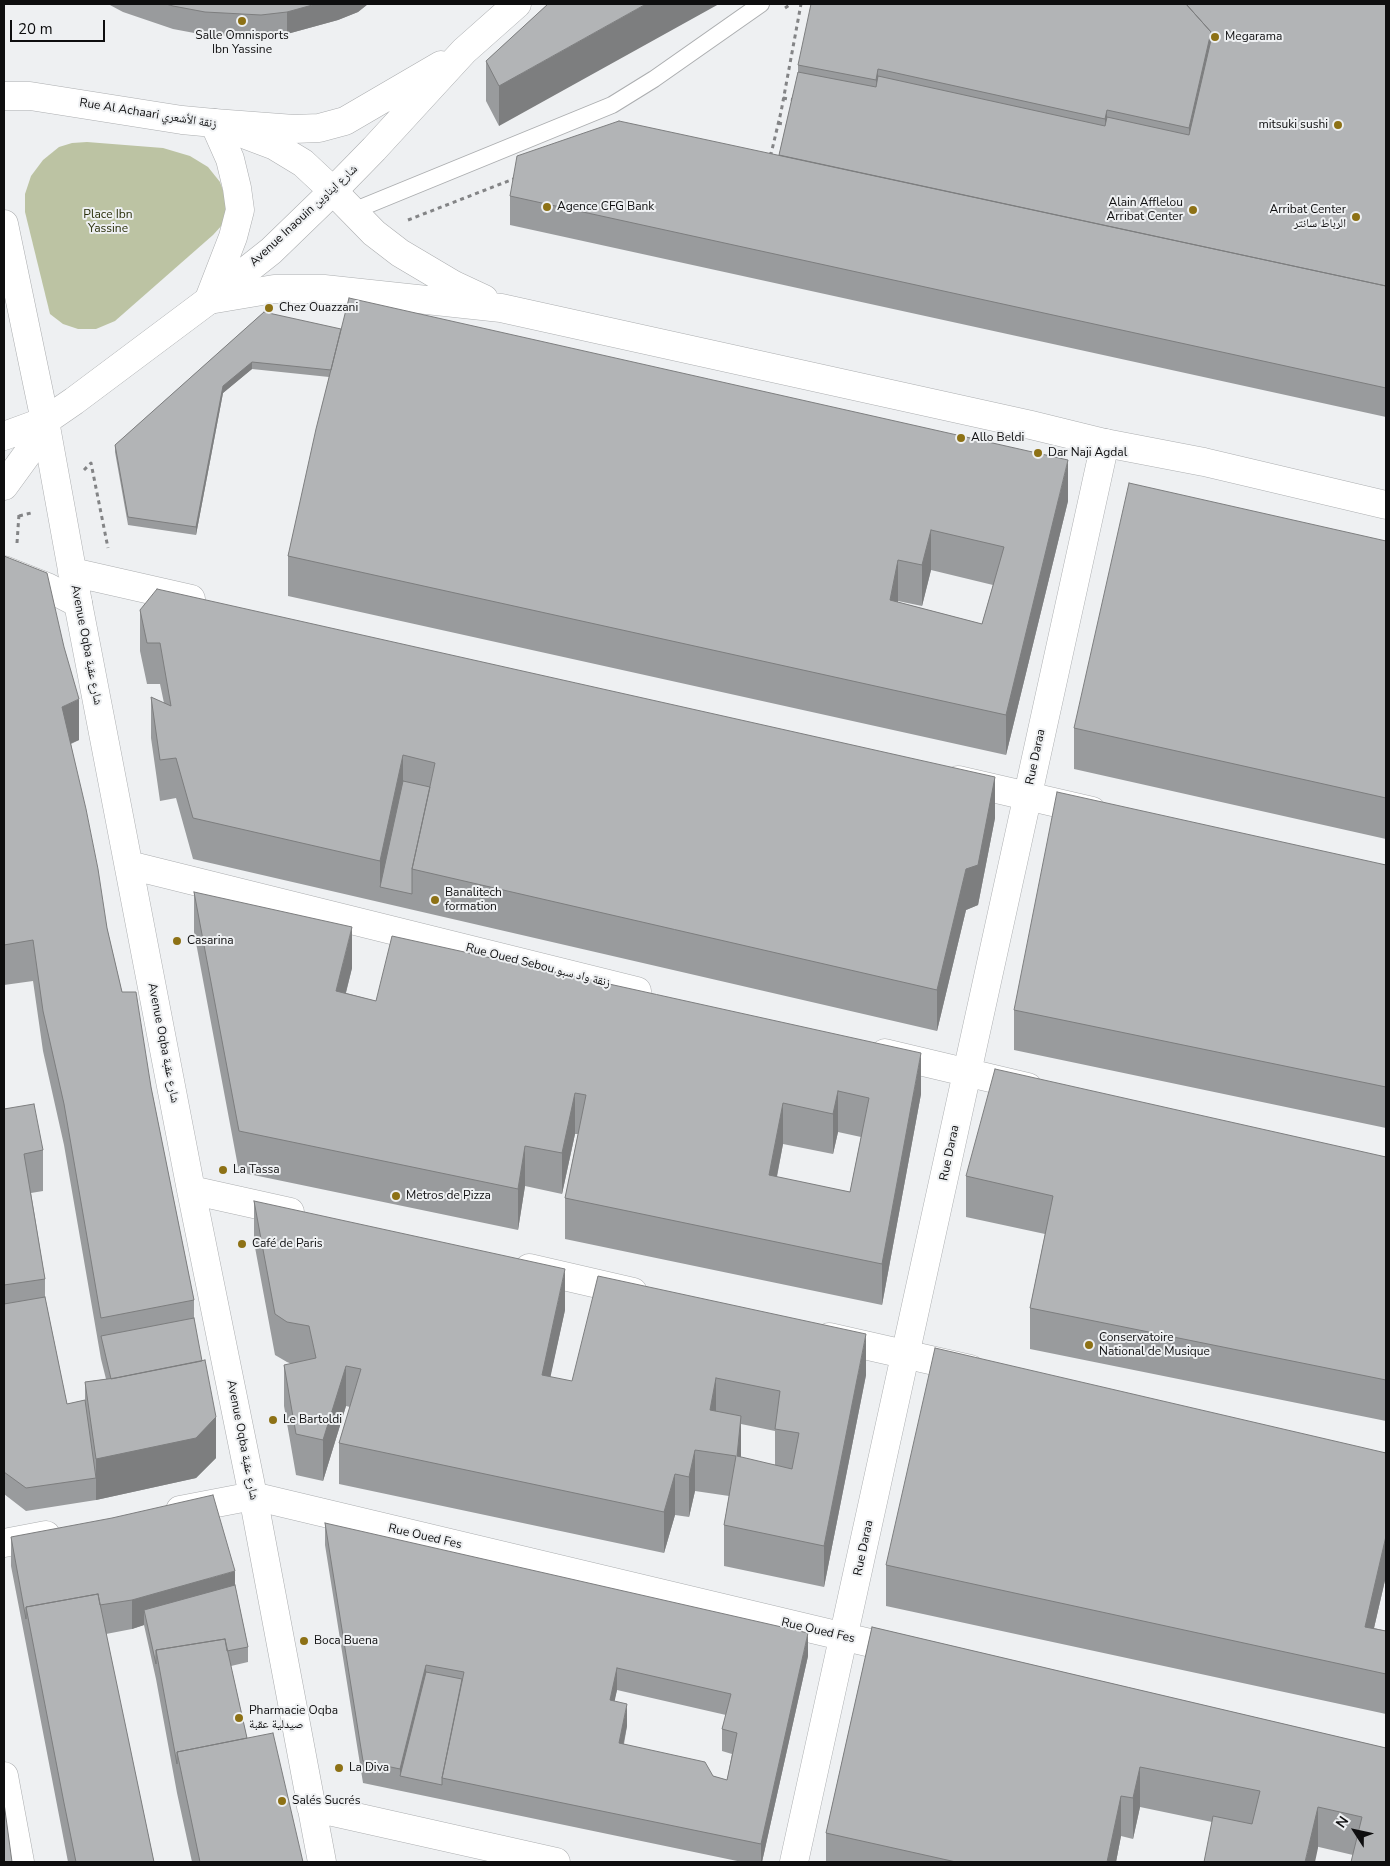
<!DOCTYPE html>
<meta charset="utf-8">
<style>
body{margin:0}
#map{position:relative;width:1390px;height:1866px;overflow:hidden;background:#eef0f2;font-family:"Nunito Sans",sans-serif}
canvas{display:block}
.frame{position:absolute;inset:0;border:5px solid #0e0e0f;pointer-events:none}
.north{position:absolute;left:1330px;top:1806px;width:50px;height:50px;-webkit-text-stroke:4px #eef0f2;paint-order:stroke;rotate:305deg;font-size:14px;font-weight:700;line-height:20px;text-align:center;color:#0e0e0f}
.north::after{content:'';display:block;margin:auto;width:18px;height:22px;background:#0e0e0f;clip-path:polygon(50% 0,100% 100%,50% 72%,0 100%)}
.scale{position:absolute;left:10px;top:20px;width:95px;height:22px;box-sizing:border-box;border:2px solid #0e0e0f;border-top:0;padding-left:6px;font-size:15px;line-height:18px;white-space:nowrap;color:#0e0e0f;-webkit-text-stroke:4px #eef0f2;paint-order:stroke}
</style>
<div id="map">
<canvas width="1390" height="1866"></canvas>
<div class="frame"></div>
<div class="north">N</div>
<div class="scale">20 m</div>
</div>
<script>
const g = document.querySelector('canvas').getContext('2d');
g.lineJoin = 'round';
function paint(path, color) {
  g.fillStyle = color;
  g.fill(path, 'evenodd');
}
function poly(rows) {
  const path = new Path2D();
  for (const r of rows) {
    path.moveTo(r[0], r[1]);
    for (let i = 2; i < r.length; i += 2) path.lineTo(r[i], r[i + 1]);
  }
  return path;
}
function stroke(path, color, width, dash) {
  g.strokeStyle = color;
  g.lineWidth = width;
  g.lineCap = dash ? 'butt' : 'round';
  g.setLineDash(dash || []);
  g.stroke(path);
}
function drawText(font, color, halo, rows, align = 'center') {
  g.font = font + ' "Nunito Sans","Noto Naskh Arabic",sans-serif';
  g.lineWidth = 4;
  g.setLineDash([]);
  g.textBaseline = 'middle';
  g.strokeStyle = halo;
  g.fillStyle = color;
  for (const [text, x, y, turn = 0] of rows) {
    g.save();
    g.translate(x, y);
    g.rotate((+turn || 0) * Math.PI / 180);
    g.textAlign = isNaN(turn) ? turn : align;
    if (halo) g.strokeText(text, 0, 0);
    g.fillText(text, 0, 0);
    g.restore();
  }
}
const green = poly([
 [87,142,163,148,190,156,208,167,220,182,225,196,228,210,223,224,213,235,115,321,96,329,78,329,63,324,50,314,25,212,25,194,31,176,43,160,59,147,72,143]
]);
const path = poly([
 [785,8,791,4],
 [783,98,795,100],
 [778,123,789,125],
 [769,154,771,154,781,112,801,4],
 [408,220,516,178],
 [84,470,91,463,108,548],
 [19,516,31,513],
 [17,543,19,514]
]);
const service = poly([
 [353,211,612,105,654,79,761,4]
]);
const minor = poly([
 [4,96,30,96,182,120,214,123,275,146,303,163,333,191],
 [45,421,78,603,191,1190,253,1496,322,1862],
 [72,572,191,599],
 [958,780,1092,811],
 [129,865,637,991],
 [885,1053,1028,1087],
 [191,1190,290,1212],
 [529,1268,633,1292],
 [829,1337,970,1369],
 [180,1510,253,1496,904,1651],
 [4,1543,46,1535],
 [4,1776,20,1862],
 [311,1807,556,1862],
 [794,1862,1105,443]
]);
const tertiary = poly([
 [333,191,374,233,400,253,454,285,484,299],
 [4,224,45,421],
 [209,300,274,289,324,289,501,308,1031,425,1105,443,1204,462,1386,505]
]);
const secondary = poly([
 [209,299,233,237,240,210,237,188,230,159,214,123,294,129,319,128,345,121,441,65],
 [4,436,45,421,74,401,209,300,271,251,333,191,374,149,464,51,517,4],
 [4,486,28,453,45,421],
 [4,570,47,587,78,603]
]);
const wall = poly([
 [108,4,368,4,358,12,338,20,287,34,261,37,205,35,173,29,123,12],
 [548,4,499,126,486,101,486,61],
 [1386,4,1386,417,510,225,510,196,779,155,798,72,798,65],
 [264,312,1068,501,1006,755,288,596,288,556,329,377,252,369,223,393,196,535,128,525,115,452,115,445],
 [931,570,993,585,982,624,898,602,898,601,922,606],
 [1386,541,1386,839,1074,769,1074,728],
 [4,556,79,740,71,744,107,928,122,992,151,1087,194,1300,194,1318,216,1458,196,1478,96,1500,26,1511,4,1494,4,1109,43,1150,43,1191,31,1193,45,1279,45,1297,67,1404,85,1400,85,1382,106,1379,101,1359,64,1145,43,1051,33,981,4,985],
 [140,610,995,818,978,905,966,910,937,1031,193,859,176,798,160,801,151,738,151,697,164,703,160,684,147,684,140,651],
 [1386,865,1386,1128,1014,1050,1014,1010],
 [194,892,352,968,346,993,376,1001,921,1094,882,1305,565,1239,565,1198,578,1134,575,1134,562,1194,525,1186,518,1230,239,1172,194,932],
 [838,1132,861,1137,850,1192,777,1177,783,1144,833,1154],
 [1386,1157,1386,1421,1030,1349,1030,1308,1045,1234,966,1217,966,1176],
 [254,1201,565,1310,550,1377,572,1381,866,1375,824,1587,724,1566,724,1525,729,1496,695,1491,689,1517,675,1515,664,1553,339,1484,339,1443,350,1407,346,1406,323,1481,296,1475,284,1406,284,1365,292,1364,287,1362,275,1355,254,1242],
 [741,1424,775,1431,775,1465,741,1458],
 [1386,1453,1386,1576,1374,1628,1386,1631,1386,1714,886,1606,886,1565],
 [325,1523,808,1656,762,1862,742,1862,363,1783,325,1545],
 [617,1690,726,1715,722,1729,722,1751,732,1754,727,1780,713,1776,624,1744,627,1726,614,1701],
 [11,1537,235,1585,248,1647,248,1662,231,1666,247,1738,303,1862,192,1862,177,1793,156,1679,144,1625,132,1629,106,1634,154,1862,68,1862,11,1566],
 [872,1627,1386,1748,1353,1855,1212,1822,1140,1807,1133,1839,1121,1836,1116,1862,826,1862,826,1833]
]);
const shadedWall = poly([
 [316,4,368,4,358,12,338,20,287,34,287,12],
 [646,4,719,4,499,126,499,86],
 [1211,32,1211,55,1189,150,1189,128],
 [878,69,878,91,876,102,876,80],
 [1107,110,1107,132,1105,142,1105,119],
 [252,362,252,369,223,393,196,535,196,527,223,386],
 [1068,460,1068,501,1006,755,1006,715],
 [931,530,931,570,922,606,922,565],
 [898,560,898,601,890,641,890,600],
 [79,699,79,740,62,747,62,707],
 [403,755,403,796,380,887,380,861],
 [995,777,995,818,978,905,966,910,937,1031,937,990,966,869],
 [352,927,352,968,336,1031,336,991],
 [921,1053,921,1094,882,1305,882,1264],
 [838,1091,838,1132,833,1154,833,1114],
 [575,1093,575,1134,562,1194,562,1153],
 [783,1103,783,1144,769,1216,769,1175],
 [525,1146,525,1186,518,1230,518,1189],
 [565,1269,565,1310,542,1416,542,1375],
 [866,1334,866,1375,824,1587,824,1546],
 [346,1366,346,1406,323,1481,323,1440],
 [716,1378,716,1419,710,1410],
 [741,1416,741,1457,737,1497,737,1456],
 [216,1417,216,1458,196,1478,96,1500,96,1459],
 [695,1450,695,1491,689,1517,689,1477],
 [675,1474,675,1515,664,1553,664,1512],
 [1386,1536,1386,1576,1365,1667,1365,1627],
 [235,1571,235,1600,144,1610,144,1625,132,1629,132,1600],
 [808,1633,808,1656,762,1862,761,1862,761,1844],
 [426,1665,426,1687,400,1776,400,1791,400,1769],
 [617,1668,617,1690,610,1723,610,1700],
 [627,1704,627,1726,619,1765,619,1743],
 [1140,1767,1140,1807,1133,1839,1133,1798],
 [1121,1796,1121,1836,1116,1862,1107,1862],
 [1318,1807,1318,1848,1315,1862,1305,1862]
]);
const building = poly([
 [166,4,316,4,287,12,261,15,205,12,173,6,166,4],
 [548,4,646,4,499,86,486,61,548,4],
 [811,4,1186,4,1211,32,1189,128,1107,110,1105,119,878,69,876,80,798,65,811,4],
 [1186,4,1386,4,1386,286,779,155,798,72,876,87,878,76,1105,126,1107,117,1189,135,1211,40,1211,32,1186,4],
 [619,121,1386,286,1386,388,510,196,517,156,619,121],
 [349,298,1068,460,1006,715,288,556,316,429,349,298],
 [931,530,1004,547,982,624,890,600,898,560,922,565,931,530],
 [264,312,341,329,331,370,252,362,223,386,196,527,128,517,115,445,264,312],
 [1129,483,1386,541,1386,798,1074,728,1129,483],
 [4,556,47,573,64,647,79,699,62,707,86,809,98,869,107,928,122,992,136,992,151,1087,194,1300,101,1318,64,1104,43,1011,33,940,4,945,4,556],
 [157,589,995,777,978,865,966,869,937,990,412,869,435,763,403,755,380,861,193,818,176,758,160,760,151,697,171,706,160,643,147,643,140,610,157,589],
 [403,781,430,787,412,869,412,894,380,887,403,781],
 [1057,792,1386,865,1386,1087,1014,1010,1057,792],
 [194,892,352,927,336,991,376,1001,392,936,921,1053,882,1264,565,1198,586,1095,575,1093,562,1153,525,1146,518,1189,239,1131,194,892],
 [838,1091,869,1098,850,1192,769,1175,783,1103,833,1114,838,1091],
 [995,1069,1386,1157,1386,1380,1030,1308,1053,1196,966,1176,995,1069],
 [34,1104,43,1150,24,1154,45,1279,4,1285,4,1109,34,1104],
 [254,1201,565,1269,542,1375,572,1381,598,1276,866,1334,824,1546,724,1525,736,1456,695,1450,689,1477,675,1474,664,1512,339,1443,361,1369,346,1366,323,1440,296,1434,284,1365,316,1358,309,1326,287,1322,275,1314,254,1201],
 [716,1378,780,1391,775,1429,799,1433,792,1469,737,1456,741,1416,710,1410,716,1378],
 [45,1297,67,1404,85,1400,96,1478,26,1488,4,1472,4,1304,45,1297],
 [194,1318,202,1361,111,1379,101,1336,194,1318],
 [935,1348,1386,1453,1386,1536,1365,1627,1386,1631,1386,1674,886,1565,935,1348],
 [205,1360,216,1417,196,1438,96,1459,85,1382,115,1378,205,1360],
 [213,1495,235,1571,132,1600,100,1605,98,1594,26,1607,26,1619,11,1537,112,1518,213,1495],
 [325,1523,808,1633,761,1844,442,1778,464,1672,426,1665,400,1769,363,1761,325,1523],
 [617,1668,731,1694,722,1729,737,1733,727,1780,713,1776,705,1762,619,1743,627,1704,610,1700,617,1668],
 [235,1585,248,1647,227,1651,225,1639,156,1650,156,1664,144,1610,235,1585],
 [98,1594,154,1862,76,1862,64,1803,26,1607,98,1594],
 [872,1627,1386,1748,1386,1862,1351,1862,1362,1817,1318,1807,1305,1862,1204,1862,1213,1816,1252,1824,1260,1791,1140,1767,1133,1798,1121,1796,1107,1862,956,1862,826,1833,872,1627],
 [225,1639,247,1738,177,1752,177,1764,156,1650,225,1639],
 [426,1672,462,1679,442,1778,442,1785,400,1776,426,1672],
 [273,1733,303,1862,200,1862,177,1752,273,1733],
 [4,1803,12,1862,4,1862,4,1803]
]);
const markers = [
 [242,21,5,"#8d7115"],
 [1215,37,5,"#8d7115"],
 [1338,125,5,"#8d7115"],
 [547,207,5,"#8d7115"],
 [1193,210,5,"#8d7115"],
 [1356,217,5,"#8d7115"],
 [269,308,5,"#8d7115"],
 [961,438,5,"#8d7115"],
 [1038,453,5,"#8d7115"],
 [435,900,5,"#8d7115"],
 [177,941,5,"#8d7115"],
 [223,1170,5,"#8d7115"],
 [396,1196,5,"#8d7115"],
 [242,1244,5,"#8d7115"],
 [1089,1345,5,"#8d7115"],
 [273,1420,5,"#8d7115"],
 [304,1641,5,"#8d7115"],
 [239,1718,5,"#8d7115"],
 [339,1768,5,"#8d7115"],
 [282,1801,5,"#8d7115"]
];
const poiNames = [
 ["Salle Omnisports",242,36,"center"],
 ["Ibn Yassine",242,50,"center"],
 ["Megarama",1225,37],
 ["mitsuki sushi",1328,125,"right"],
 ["Alain Afflelou",1183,203,"right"],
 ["Arribat Center",1183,217,"right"],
 ["Agence CFG Bank",557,207],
 ["Arribat Center",1346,210,"right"],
 ["الرباط سانتر",1346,224,"right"],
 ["Chez Ouazzani",279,308],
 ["Allo Beldi",971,438],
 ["Dar Naji Agdal",1048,453],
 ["Banalitech",445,893],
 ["formation",445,907],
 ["Casarina",187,941],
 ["La Tassa",233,1170],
 ["Metros de Pizza",406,1196],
 ["Café de Paris",252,1244],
 ["Conservatoire",1099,1338],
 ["National de Musique",1099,1352],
 ["Le Bartoldi",283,1420],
 ["Boca Buena",314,1641],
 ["Pharmacie Oqba",249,1711],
 ["صيدلية عقبة",249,1725],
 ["La Diva",349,1768],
 ["Salés Sucrés",292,1801]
];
const streetNames = [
 ["Rue Al Achaari زنقة الأشعري",148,114,9],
 ["Avenue Inaouin شارع ايناوين",304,216,-43],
 ["Avenue Oqba شارع عقبة",86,645,79],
 ["Rue Daraa",1036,757,-78],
 ["Rue Oued Sebou زنقة واد سبو",538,966,14],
 ["Avenue Oqba شارع عقبة",163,1043,79],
 ["Rue Daraa",950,1153,-78],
 ["Avenue Oqba شارع عقبة",242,1440,79],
 ["Rue Oued Fes",425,1537,13],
 ["Rue Daraa",864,1548,-78],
 ["Rue Oued Fes",818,1631,13]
];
const parkNames = [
 ["Place Ibn",108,215],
 ["Yassine",108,229]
];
paint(green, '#bcc3a3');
stroke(service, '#acaeb0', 18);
stroke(minor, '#acaeb0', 29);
stroke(tertiary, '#acaeb0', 29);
stroke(secondary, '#acaeb0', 29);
stroke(path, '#838486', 3, [4, 4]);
stroke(service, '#fff', 16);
stroke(minor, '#fff', 28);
stroke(tertiary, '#fff', 28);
stroke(secondary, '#fff', 28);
paint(wall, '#999b9d');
paint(shadedWall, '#7d7e7f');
paint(building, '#b2b4b6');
stroke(building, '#7d7e7f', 1);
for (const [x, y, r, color] of markers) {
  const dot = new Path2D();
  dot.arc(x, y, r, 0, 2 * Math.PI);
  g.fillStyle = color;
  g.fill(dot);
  stroke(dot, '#eef0f2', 2);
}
drawText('12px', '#0e0e0f', '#eef0f2', poiNames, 'left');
drawText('12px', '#0e0e0f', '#eef0f2', streetNames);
drawText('12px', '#292f0a', '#eef0f2', parkNames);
</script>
